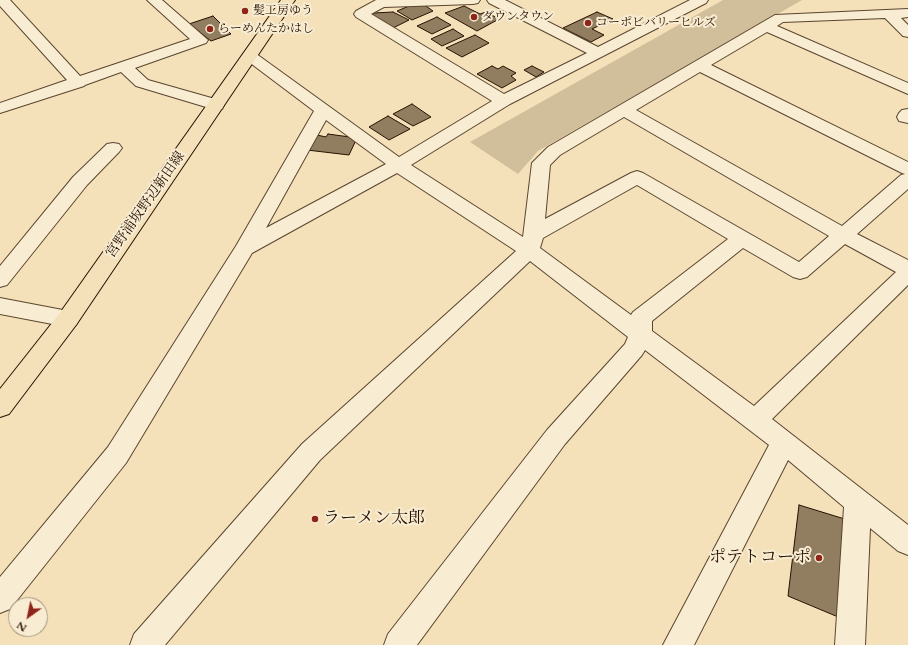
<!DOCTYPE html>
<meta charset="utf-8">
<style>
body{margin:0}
#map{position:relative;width:908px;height:645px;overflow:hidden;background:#f4e1b9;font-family:Cardo,serif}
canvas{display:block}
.north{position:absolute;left:8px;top:597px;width:40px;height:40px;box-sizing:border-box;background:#f8ecd2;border:1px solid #a4947e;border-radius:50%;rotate:213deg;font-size:11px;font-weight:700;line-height:16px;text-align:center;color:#261100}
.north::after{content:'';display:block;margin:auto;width:14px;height:18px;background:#8f2418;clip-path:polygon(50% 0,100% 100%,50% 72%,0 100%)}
</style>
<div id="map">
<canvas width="908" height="645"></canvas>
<div class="north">N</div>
</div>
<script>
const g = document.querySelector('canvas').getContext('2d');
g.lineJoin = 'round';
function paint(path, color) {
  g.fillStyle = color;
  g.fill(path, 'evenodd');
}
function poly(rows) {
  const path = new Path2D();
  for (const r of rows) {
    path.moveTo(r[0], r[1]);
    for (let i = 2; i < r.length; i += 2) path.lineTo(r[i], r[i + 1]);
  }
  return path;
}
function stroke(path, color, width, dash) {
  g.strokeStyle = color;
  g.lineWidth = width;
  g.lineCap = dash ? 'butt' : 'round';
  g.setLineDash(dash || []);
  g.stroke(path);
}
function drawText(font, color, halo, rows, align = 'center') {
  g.font = font + ' Cardo,"Noto Serif JP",serif';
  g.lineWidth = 4;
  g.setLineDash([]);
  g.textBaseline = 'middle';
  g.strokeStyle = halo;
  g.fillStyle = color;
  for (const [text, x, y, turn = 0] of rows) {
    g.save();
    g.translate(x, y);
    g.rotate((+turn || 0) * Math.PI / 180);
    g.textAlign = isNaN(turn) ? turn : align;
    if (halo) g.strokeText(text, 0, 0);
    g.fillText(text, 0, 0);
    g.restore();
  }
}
const green = poly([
 [723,0,802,0,538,151,518,174,470,142]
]);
const building = poly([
 [414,4,423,4,433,11,412,20,397,11,414,4],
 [464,6,480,14,486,12,499,19,477,31,445,13,464,6],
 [393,12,409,20,393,28,369,15,374,13,393,12],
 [597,12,613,19,592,29,604,35,591,42,563,28,597,12],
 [213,16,231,34,211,41,189,24,213,16],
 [437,17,451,25,432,34,417,26,437,17],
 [453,29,464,36,442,46,431,39,453,29],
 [475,35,489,43,462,57,446,48,475,35],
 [492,66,498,69,503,66,516,73,511,76,516,80,502,88,477,74,492,66],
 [532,66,544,72,536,77,524,70,532,66],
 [412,104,431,117,413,126,393,114,412,104],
 [388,116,410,129,389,140,369,127,388,116],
 [328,134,357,138,349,155,307,150,317,135,326,137,328,134],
 [799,505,848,520,843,619,788,596,799,505]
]);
const minor = poly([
 [0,0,10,0,80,76,190,39,147,0,162,0,208,40,206,43,135,68,148,80,222,101,224,105,222,109,216,110,136,86,121,72,85,85,84,86,0,113,0,103,67,80,0,6,0,0],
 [376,0,480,0,478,3,473,4,384,7,371,14,504,94,587,53,489,3,487,0,505,0,598,47,690,0,708,0,706,3,510,104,411,165,523,237,532,163,548,147,775,15,908,9,908,17,901,18,908,25,908,37,903,36,885,18,783,22,777,26,908,83,908,94,767,32,711,65,908,162,908,189,857,234,908,260,908,285,772,419,908,525,908,555,898,551,870,528,865,645,835,645,844,507,788,460,694,645,663,645,769,445,645,350,642,355,565,444,417,645,384,645,388,634,547,430,625,344,628,337,530,261,320,460,165,645,130,645,134,634,302,444,516,251,397,173,252,253,126,463,10,609,0,613,0,577,108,447,236,246,314,111,245,59,242,56,245,53,250,51,255,53,399,157,492,101,356,17,354,14,356,11,376,0],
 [700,72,902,173,905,174,901,175,842,226,636,110,700,72],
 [624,117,829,236,799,262,643,173,637,171,631,173,545,219,550,165,560,155,624,117],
 [326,120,386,164,266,228,326,120],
 [637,185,728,239,633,312,631,315,540,248,543,238,637,185],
 [845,244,896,272,754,406,652,331,652,321,743,248,793,277,800,279,807,277,845,244],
 [908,109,908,123,899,121,897,117,899,113,902,110,908,109],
 [113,143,119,144,122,148,119,152,87,185,7,285,0,287,0,266,73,177,107,144,113,143],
 [0,298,68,311,76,313,79,319,76,325,68,327,0,314,0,298]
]);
const major = poly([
 [281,0,295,0,76,325,9,414,0,417,0,389,60,313,281,0]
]);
const markers = [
 [245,11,4,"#8f2418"],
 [474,17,4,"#8f2418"],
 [588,23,4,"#8f2418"],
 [210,29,4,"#8f2418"],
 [315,519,4,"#8f2418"],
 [819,558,4,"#8f2418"]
];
const farPoinames = [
 ["髪工房ゆう",253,11],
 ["ダウンタウン",482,17],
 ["コーポビバリーヒルズ",596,23],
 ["らーめんたかはし",218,29]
];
const streetNames = [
 ["宮野浦坂野辺新田線",146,205,-55]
];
const nearPoinames = [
 ["ラーメン太郎",323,519],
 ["ポテトコーポ",811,558,"right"]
];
paint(green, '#d1be9a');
paint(building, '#917d60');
stroke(building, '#261100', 1);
stroke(minor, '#5a452e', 2);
stroke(major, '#261100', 2);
paint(minor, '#f8ecd2');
paint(major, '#f4e1b9');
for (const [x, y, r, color] of markers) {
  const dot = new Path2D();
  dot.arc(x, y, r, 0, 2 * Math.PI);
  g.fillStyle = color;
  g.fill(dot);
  stroke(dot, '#f8ecd2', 1.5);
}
drawText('12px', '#261100', '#f8ecd2', farPoinames, 'left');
drawText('14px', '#261100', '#f8ecd2', streetNames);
drawText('17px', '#261100', '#f8ecd2', nearPoinames, 'left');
</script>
